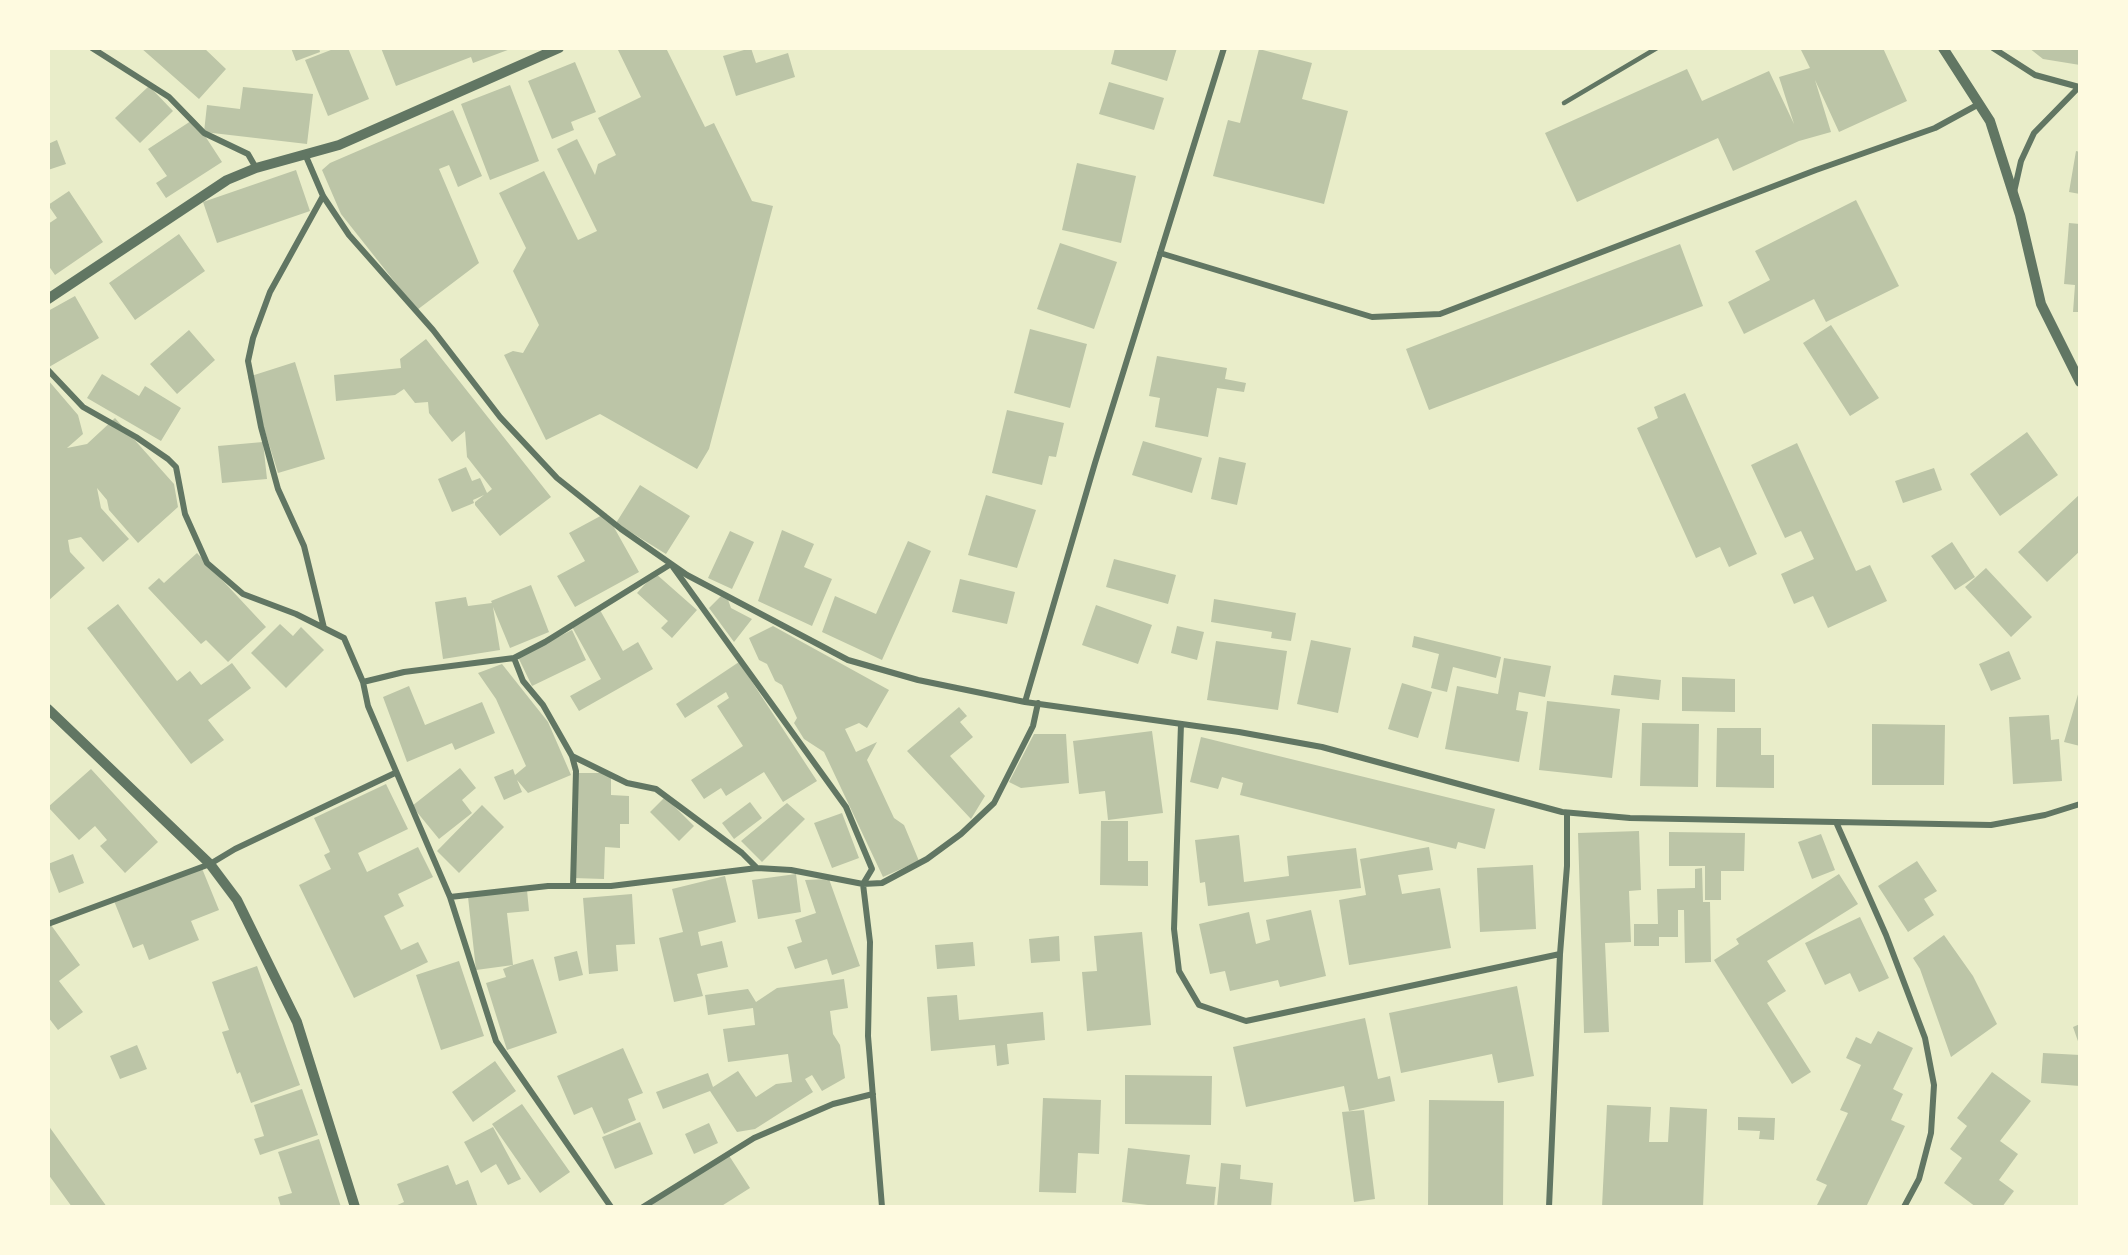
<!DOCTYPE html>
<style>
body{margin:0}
#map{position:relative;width:2128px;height:1255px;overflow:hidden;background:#e9edc9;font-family:Spectral,serif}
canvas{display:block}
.frame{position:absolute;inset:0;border:50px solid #fefae0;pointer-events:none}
</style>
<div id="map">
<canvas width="2128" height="1255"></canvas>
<div class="frame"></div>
</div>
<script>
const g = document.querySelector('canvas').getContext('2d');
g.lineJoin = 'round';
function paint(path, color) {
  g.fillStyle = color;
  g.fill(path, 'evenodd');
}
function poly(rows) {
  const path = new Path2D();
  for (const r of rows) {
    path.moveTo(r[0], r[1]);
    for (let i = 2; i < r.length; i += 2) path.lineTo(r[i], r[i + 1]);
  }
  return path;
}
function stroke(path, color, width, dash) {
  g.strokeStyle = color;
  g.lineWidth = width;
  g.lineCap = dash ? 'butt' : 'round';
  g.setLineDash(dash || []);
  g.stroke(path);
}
const building = poly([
 [141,48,204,48,226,69,199,99],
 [291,48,319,48,320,52,296,61],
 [336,48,348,48,369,99,328,116,305,60],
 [381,48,513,48,473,63,471,57,396,86],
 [617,48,666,48,705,127,714,123,752,201,773,206,709,449,697,469,600,414,546,440,504,355,513,351,523,353,539,325,513,271,526,248,499,193,544,171,578,240,597,231,557,149,577,139,595,175,598,164,616,155,598,118,641,97],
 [751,48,756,63,788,53,795,77,736,96,723,56],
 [1115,48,1177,48,1167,81,1111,64],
 [1800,48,1883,48,1907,101,1839,132,1815,80,1831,132,1799,141,1733,171,1718,138,1577,202,1545,133,1687,69,1702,101,1769,71,1794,124,1779,77,1810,68],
 [2029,48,2080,48,2080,65,2043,59],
 [1259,49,1312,63,1302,99,1348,111,1324,204,1213,176,1228,120,1240,123],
 [575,62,596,112,571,122,574,130,552,139,528,81],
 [1109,82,1164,98,1154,130,1099,114],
 [510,85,539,161,490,180,461,104],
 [149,86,173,111,140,143,115,118],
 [243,87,313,94,307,144,204,132,207,105,240,109],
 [453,110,482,176,458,187,449,165,439,169,479,263,417,310,341,214,322,170,330,163],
 [194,119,222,162,166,198,156,183,167,176,148,149],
 [57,140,66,164,48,170,48,144],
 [2076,151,2080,152,2080,194,2069,192],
 [1077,163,1136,176,1121,243,1062,230],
 [296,170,310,211,217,243,203,202],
 [69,191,103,242,55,275,48,265,48,224,57,218,48,205],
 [1856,200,1899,286,1826,322,1814,299,1744,334,1728,302,1770,280,1755,251],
 [2069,223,2080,224,2080,312,2073,312,2075,285,2064,284],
 [179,234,205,271,135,320,109,283],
 [1060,243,1117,262,1094,329,1037,309],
 [1680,244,1703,306,1429,410,1406,349],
 [75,296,99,338,49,367,48,311],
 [1831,325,1879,398,1850,416,1803,343],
 [1030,329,1087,344,1070,408,1014,393],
 [189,330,215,360,177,394,150,364],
 [426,339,551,497,500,536,475,505,475,502,484,495,473,500,474,503,452,512,438,479,466,467,472,481,480,478,487,493,492,489,467,457,465,431,452,442,429,413,428,402,415,403,404,389,395,395,336,401,334,375,401,368,400,359],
 [1157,356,1227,368,1225,379,1246,383,1244,392,1217,388,1208,437,1155,427,1160,398,1149,396],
 [295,362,325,459,278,473,248,377],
 [102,374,139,396,145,386,181,408,161,441,87,398],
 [48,380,78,415,83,434,67,448,87,444,115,418,174,484,178,507,138,543,109,510,107,500,97,488,101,508,129,539,103,562,81,537,68,540,70,552,85,568,48,601],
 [1685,393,1757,554,1729,567,1720,547,1696,558,1637,428,1658,418,1654,407],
 [1007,410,1064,423,1056,457,1049,456,1042,485,992,473],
 [2027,432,2058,475,2000,516,1970,474],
 [1143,441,1202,458,1192,493,1132,475],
 [263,442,267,479,222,483,218,446],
 [1797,443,1856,571,1870,565,1887,601,1828,628,1813,596,1794,604,1781,574,1814,559,1801,531,1785,538,1751,465],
 [1219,457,1246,463,1237,505,1211,499],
 [1934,468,1942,490,1903,503,1895,481],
 [640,485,690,516,666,554,616,523],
 [986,495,1036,510,1017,568,968,555],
 [2079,495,2080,551,2047,582,2018,552],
 [606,513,639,572,575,607,557,576,585,561,569,533],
 [782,530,814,544,804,567,832,579,812,626,758,601],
 [730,531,754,542,732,589,708,578],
 [908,541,931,551,882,660,822,632,835,596,876,614],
 [1952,542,1975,577,1955,590,1931,556],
 [197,553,266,627,228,662,206,640,201,644,148,588,159,578,164,583],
 [1114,559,1176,575,1168,604,1106,587],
 [1986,568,2032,617,2011,637,1965,587],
 [655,573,697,610,672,638,661,628,668,621,637,593],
 [960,579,1015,592,1007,624,952,612],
 [531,585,549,632,510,648,493,607,500,650,443,659,435,602,466,597,468,606,492,603,491,601],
 [722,595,727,597,731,608,752,619,734,642,709,608],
 [1214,599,1296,613,1291,641,1271,638,1272,632,1211,622],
 [118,604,177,681,190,671,201,685,232,663,251,688,208,720,224,740,191,764,87,628],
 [1096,605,1152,625,1138,664,1082,645],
 [600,610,623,651,638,642,653,669,579,711,570,696,601,679,571,625],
 [280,624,293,636,301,627,324,650,286,688,251,653],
 [773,626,889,690,867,728,859,723,845,729,856,752,877,742,867,760,894,818,904,825,919,861,883,877,824,752,804,739,794,723,797,718,782,685,775,681,767,664,759,660,749,638],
 [1177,626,1204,632,1197,660,1171,653],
 [572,630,586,660,532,686,518,657],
 [1414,636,1501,657,1496,678,1453,667,1447,692,1431,688,1439,654,1412,647],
 [1311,640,1351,648,1338,713,1297,704],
 [1216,641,1287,651,1278,710,1207,700],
 [2009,651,2021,679,1991,691,1979,664],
 [1504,658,1551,666,1545,697,1519,692,1516,710,1528,712,1519,762,1445,749,1457,686,1498,694],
 [739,662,817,781,783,802,764,772,726,796,721,788,704,799,691,780,743,746,717,706,729,698,726,692,685,718,676,704],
 [502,664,548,722,571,775,528,793,517,780,522,792,504,800,494,777,513,769,515,775,526,766,496,699,478,673],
 [1614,675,1661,680,1659,700,1611,695],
 [1682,677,1735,679,1735,712,1682,711],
 [1402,683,1432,692,1418,738,1388,729],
 [409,686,425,725,482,702,495,733,455,750,452,743,407,762,383,697],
 [2079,691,2080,691,2080,746,2064,742],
 [1547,701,1620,709,1612,778,1539,770],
 [959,707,967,716,960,722,973,737,950,756,985,796,971,819,907,751],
 [2049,715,2051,740,2059,739,2062,781,2013,784,2009,717],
 [1642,723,1699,724,1698,787,1640,786],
 [1872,724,1945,725,1944,785,1872,785],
 [1717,728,1761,728,1761,755,1774,755,1774,788,1716,787],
 [1152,731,1163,813,1108,820,1105,791,1079,794,1073,741],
 [1034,734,1066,734,1069,783,1021,788,1009,782],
 [1201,737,1495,809,1485,849,1458,842,1456,849,1240,795,1243,783,1222,777,1218,789,1190,782],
 [460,768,476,788,462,800,472,813,439,839,412,806],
 [91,769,158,842,125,873,100,846,107,840,95,826,79,840,48,807],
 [574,773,611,773,611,795,629,796,629,824,620,824,620,848,605,847,604,879,573,878],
 [386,784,408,829,358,853,367,872,418,847,433,877,398,894,404,906,384,916,401,950,418,942,428,962,354,998,299,885,331,869,324,855,330,852,314,818],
 [665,797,694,826,679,841,650,812],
 [750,802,762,818,734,839,722,823],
 [787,803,805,819,762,862,741,841],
 [482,805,504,827,459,873,437,851],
 [842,813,859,858,832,868,814,823],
 [1101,821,1128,821,1128,861,1148,861,1148,886,1100,885],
 [1639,831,1641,890,1629,891,1631,942,1605,943,1609,1032,1584,1033,1578,833],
 [1669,832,1745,833,1744,871,1721,871,1721,900,1705,900,1705,866,1669,866],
 [1821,834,1835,870,1812,879,1798,842],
 [1239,835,1244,882,1289,876,1287,856,1356,848,1361,888,1208,906,1205,882,1200,883,1195,840],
 [1429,847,1433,870,1398,875,1402,894,1440,888,1451,948,1349,965,1339,900,1366,895,1360,859],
 [73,854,84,883,59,893,48,864],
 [1917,861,1937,891,1924,899,1934,915,1908,932,1878,886],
 [1533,865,1536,929,1480,932,1477,868],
 [201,866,219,910,191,921,199,940,149,960,143,944,133,948,114,901],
 [1702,868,1703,902,1710,902,1711,962,1685,963,1684,910,1678,910,1678,937,1659,937,1659,946,1634,946,1634,924,1658,924,1657,889,1695,888,1695,869],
 [796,874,801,912,758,919,752,880],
 [1839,874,1858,904,1767,961,1786,991,1767,1003,1811,1072,1792,1084,1714,960,1739,944,1736,939],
 [725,876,736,922,698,932,701,946,722,941,728,967,697,974,703,996,674,1002,659,938,683,932,672,889],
 [829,879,860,966,832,975,827,959,795,969,787,947,802,942,795,920,816,913,805,880],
 [527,890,529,911,507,913,513,965,533,959,557,1033,507,1050,486,983,506,977,503,969,513,965,476,970,468,897],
 [632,894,635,944,616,945,618,971,589,974,583,898],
 [1311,910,1326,976,1280,987,1278,980,1230,991,1225,971,1210,974,1199,924,1249,912,1256,944,1270,940,1266,920],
 [1860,917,1889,978,1859,992,1850,973,1825,985,1805,943],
 [51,925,80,965,59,981,83,1012,58,1030,48,1017,48,927],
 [1142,932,1151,1025,1087,1031,1082,972,1097,971,1094,936],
 [1944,935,1973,976,1997,1024,1951,1057,1920,969,1913,958],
 [1059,936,1060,961,1031,963,1029,939],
 [973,942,975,966,937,969,935,945],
 [577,951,583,975,559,981,554,957],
 [459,961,484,1036,441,1050,416,975],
 [257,966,300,1085,251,1103,240,1072,237,1074,222,1032,229,1030,212,982],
 [844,979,848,1008,830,1011,833,1034,840,1045,845,1078,822,1091,812,1075,805,1079,813,1092,755,1129,737,1132,710,1091,663,1109,656,1092,708,1073,713,1087,738,1071,756,1097,776,1084,792,1082,788,1054,728,1062,723,1029,755,1025,753,1008,708,1015,705,995,748,989,756,1002,777,988],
 [1517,986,1534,1076,1498,1083,1492,1054,1401,1073,1389,1013],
 [957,995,959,1020,1043,1012,1045,1040,1007,1044,1009,1064,997,1066,995,1045,931,1051,927,997],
 [1365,1018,1378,1079,1390,1076,1395,1101,1349,1111,1344,1086,1246,1107,1233,1047],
 [2080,1024,2080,1047,2073,1027],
 [1878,1031,1913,1048,1893,1089,1903,1094,1891,1120,1905,1126,1866,1207,1816,1207,1827,1185,1816,1180,1848,1113,1840,1110,1861,1065,1846,1058,1856,1037,1871,1044],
 [137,1045,147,1069,120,1079,110,1056],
 [623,1048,643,1093,628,1099,636,1120,604,1134,592,1107,574,1115,557,1076],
 [2043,1053,2080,1055,2080,1086,2041,1083],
 [495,1061,516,1091,473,1122,452,1092],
 [1992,1072,2031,1101,2000,1141,2018,1154,1999,1180,2014,1191,2002,1207,1976,1207,1944,1183,1962,1158,1950,1149,1967,1126,1957,1118],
 [1125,1075,1212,1076,1211,1125,1125,1124],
 [302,1089,318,1135,260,1155,254,1139,264,1136,254,1105],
 [1043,1098,1101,1100,1099,1154,1078,1153,1076,1193,1039,1192],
 [1429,1100,1504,1101,1503,1207,1428,1207],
 [522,1104,570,1172,540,1193,492,1124],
 [1607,1105,1651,1107,1649,1142,1668,1142,1670,1107,1707,1109,1703,1207,1602,1207],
 [1364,1110,1375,1199,1354,1202,1342,1112],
 [1738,1117,1775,1118,1774,1140,1759,1139,1760,1131,1738,1130],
 [640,1122,653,1154,615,1169,602,1137],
 [709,1123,718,1143,694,1154,685,1134],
 [48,1125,107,1207,72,1207,48,1174],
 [493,1127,521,1179,508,1185,496,1164,481,1173,464,1142],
 [319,1139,341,1207,281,1207,278,1197,292,1193,278,1152],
 [1128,1148,1190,1155,1186,1184,1216,1187,1214,1207,1165,1207,1122,1202],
 [728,1154,750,1188,720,1207,648,1207],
 [1221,1163,1241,1165,1240,1179,1273,1183,1271,1207,1217,1207],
 [448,1165,456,1185,468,1180,478,1207,393,1207,404,1202,397,1184]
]);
const service = poly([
 [1564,103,1657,48]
]);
const minor = poly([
 [92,48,169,97,204,133,248,154,256,168],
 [1993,48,2035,75,2079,87],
 [305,154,323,196,349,235,433,330,500,417,557,478,621,529,687,575,848,660,918,680,1025,702,1239,732,1322,747,1562,812,1630,818,1991,825,2045,815,2080,804],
 [2014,192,2021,161,2034,133,2078,88],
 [323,196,270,292,253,338,248,361,261,427,278,489,304,546,324,628],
 [1160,253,1372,317,1440,314,1816,170,1935,128,1979,104],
 [48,370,83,407,136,437,168,459,176,467,185,514,207,563,243,594,296,614,344,638,363,682,368,706,450,897,496,1041,611,1207],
 [673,567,846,807,872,869,863,884,870,942,868,1036,882,1207],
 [514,658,523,681,543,705,572,756,576,771,573,886],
 [363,682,404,672,514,658,545,642,671,564],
 [1025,702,1095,463,1224,48],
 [1181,724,1174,929,1179,971,1199,1005,1246,1021,1560,954],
 [572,756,627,783,656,789,742,853,757,868],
 [1836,822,1886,935,1925,1038,1934,1085,1931,1133,1919,1179,1904,1207],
 [450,897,548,886,611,886,757,868,791,870,863,884,882,883,927,859,961,834,994,803,1033,726,1038,703],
 [48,924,210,864,235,849,395,773],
 [643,1207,754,1138,833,1104,873,1094],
 [1549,1207,1560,954,1567,866,1567,813]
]);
const tertiary = poly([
 [1943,48,1990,121,2020,215,2041,304,2080,382],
 [48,299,227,180,256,168,339,145,559,48],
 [48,709,210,864,237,900,297,1022,355,1207]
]);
paint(building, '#bcc5a7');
stroke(service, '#617663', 4.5);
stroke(minor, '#617663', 6);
stroke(tertiary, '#617663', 10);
</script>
